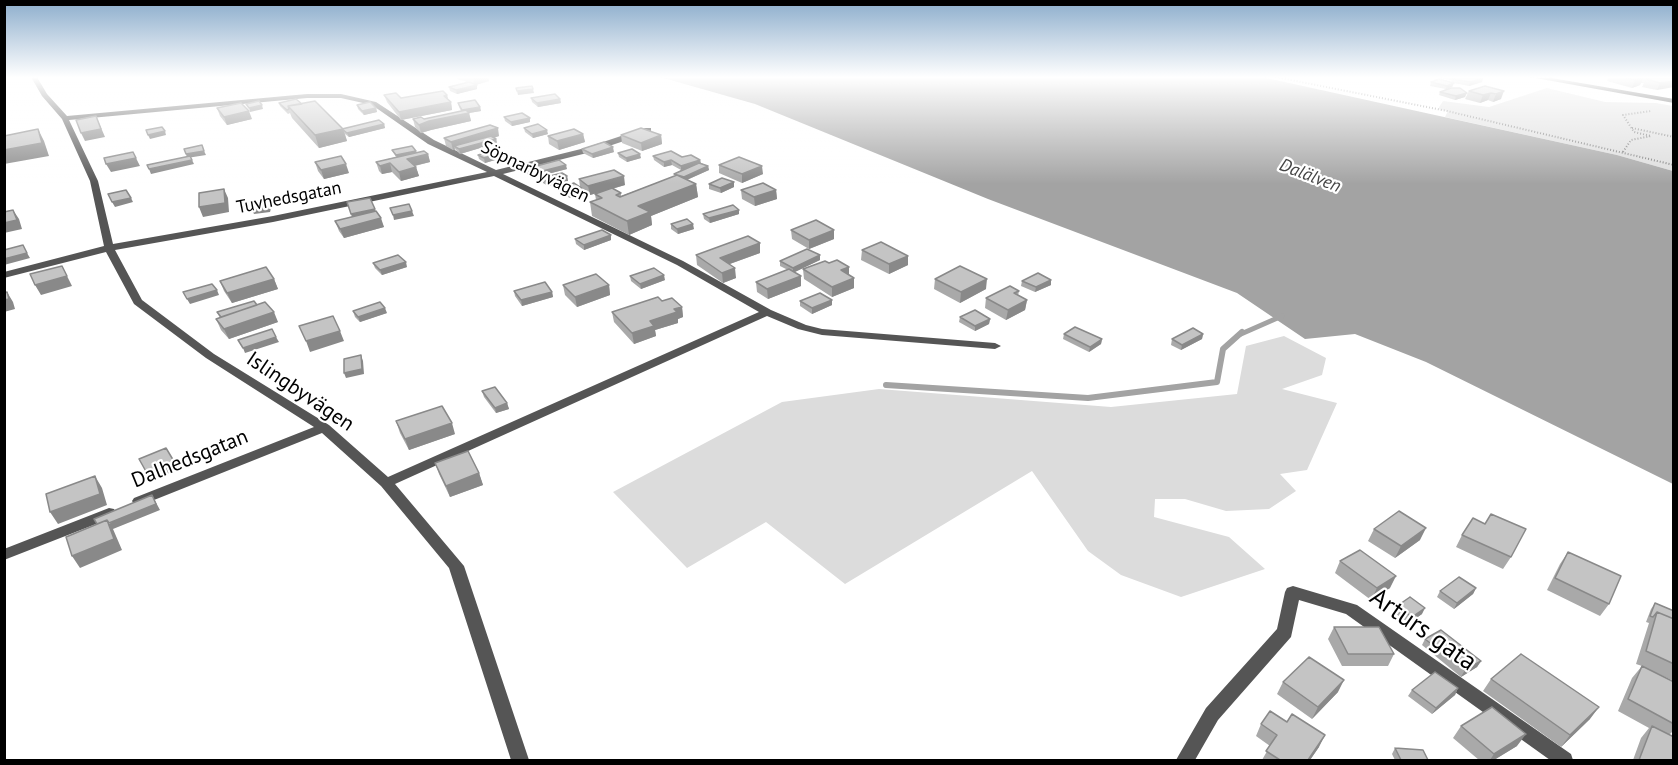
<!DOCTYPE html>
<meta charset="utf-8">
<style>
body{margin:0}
#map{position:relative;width:1678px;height:765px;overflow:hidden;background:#fff;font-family:"PT Sans",sans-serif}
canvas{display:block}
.frame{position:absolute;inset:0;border:6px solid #000;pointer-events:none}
</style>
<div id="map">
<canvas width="1678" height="765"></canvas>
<div class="frame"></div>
</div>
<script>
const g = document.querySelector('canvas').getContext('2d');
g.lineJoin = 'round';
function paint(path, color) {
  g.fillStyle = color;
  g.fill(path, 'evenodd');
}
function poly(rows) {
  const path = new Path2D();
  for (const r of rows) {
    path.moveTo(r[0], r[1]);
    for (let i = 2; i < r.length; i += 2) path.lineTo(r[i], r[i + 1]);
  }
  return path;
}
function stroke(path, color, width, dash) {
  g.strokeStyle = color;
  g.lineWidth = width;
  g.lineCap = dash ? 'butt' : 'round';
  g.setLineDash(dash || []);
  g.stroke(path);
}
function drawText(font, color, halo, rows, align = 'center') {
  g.font = font + ' "PT Sans",sans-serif';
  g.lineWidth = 4.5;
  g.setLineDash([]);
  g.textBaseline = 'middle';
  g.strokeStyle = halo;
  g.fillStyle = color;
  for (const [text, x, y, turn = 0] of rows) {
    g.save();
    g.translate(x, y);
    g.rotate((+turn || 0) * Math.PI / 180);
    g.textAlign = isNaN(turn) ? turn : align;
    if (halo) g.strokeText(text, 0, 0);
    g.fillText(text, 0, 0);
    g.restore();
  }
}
const green = poly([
 [1547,88,1605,102,1656,103,1673,106,1673,171,1617,155,1445,117,1448,111,1438,109,1443,101,1489,107],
 [1284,336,1326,358,1322,375,1282,389,1337,403,1307,470,1280,474,1296,491,1269,509,1226,511,1185,499,1155,499,1154,517,1229,537,1265,569,1181,597,1121,575,1088,551,1032,471,845,584,766,522,687,568,613,492,782,402,879,389,1111,407,1237,394,1246,346]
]);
const water = poly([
 [660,77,1262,77,1617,155,1673,171,1673,484,1426,362,1355,334,1305,339,1237,293,988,199,755,104]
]);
const streamFar1 = poly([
 [1241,334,1282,316]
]);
const stream = poly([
 [886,385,1088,398,1217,382,1223,349,1242,332]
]);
const path = poly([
 [1276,77,1447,111,1674,165],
 [1632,128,1674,137],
 [1623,152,1631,140,1651,136,1634,132,1623,115,1651,111]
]);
const street = poly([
 [31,77,37,77,47,94,67,116,307,94,341,94,376,102,434,140,496,170,585,148,645,128,651,128,651,132,591,152,503,174,683,261,771,310,806,325,822,329,995,343,1001,346,995,349,822,335,798,329,767,316,395,484,464,566,529,760,511,760,449,568,381,486,322,433,144,504,134,504,132,501,134,498,314,427,206,358,134,304,106,252,4,278,4,272,104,246,90,181,62,119,42,96,31,77],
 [307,98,341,98,372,105,428,144,487,172,273,216,113,244,98,181,69,120,307,98],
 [494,176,677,265,759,312,388,477,329,425,214,354,142,300,115,250,273,222,494,176],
 [109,508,114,509,116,513,114,517,4,560,4,549,109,508],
 [1293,586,1357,605,1571,754,1573,760,1550,760,1346,614,1299,600,1291,637,1218,720,1195,760,1176,760,1206,708,1277,629,1285,592,1287,588,1293,586]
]);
const secondary = poly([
 [1530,77,1546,77,1674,99,1674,103,1530,77]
]);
const wall = poly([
 [457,77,488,77,489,81,476,85,477,89,457,94,450,91,449,87,467,82,457,79],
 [1440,77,1478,77,1483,78,1482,82,1469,86,1454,83,1452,87,1446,89,1430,86,1431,82,1451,82,1452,81],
 [1609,77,1674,77,1657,90,1642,87,1644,83,1641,83,1640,85,1632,88,1607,81],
 [1485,86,1501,99,1493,102,1488,100,1480,103,1465,99,1469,91],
 [1440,92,1465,97,1455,100,1439,95],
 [384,95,401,98,447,95,448,100,451,102,452,110,401,120,387,102],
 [531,98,560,99,561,103,538,107,532,102],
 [279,103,302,104,343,129,384,124,385,128,349,137,345,134,347,141,319,148,292,118,290,113,288,114,280,106],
 [458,103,480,107,481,111,469,113,471,121,431,130,421,133,415,127,413,119,424,119,461,111,459,107],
 [357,105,376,108,377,112,364,115,358,109],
 [217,108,252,119,227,125,220,116],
 [504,117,530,118,530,122,512,126,505,121],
 [524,128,548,134,533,138,525,132],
 [583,134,585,142,559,150,549,144,548,136],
 [621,135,661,135,662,144,642,151,622,143],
 [499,136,494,138,496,139,497,143,460,154,455,149,453,150,446,146,444,138],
 [582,149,614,152,593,158,583,153],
 [392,150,428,154,430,162,415,166,416,167,419,176,401,181,392,172,382,174,379,171,376,162,396,157],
 [618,153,641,158,627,162,619,157],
 [478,155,494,155,495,160,485,163,479,159],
 [653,156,682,157,700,160,701,163,708,166,709,170,687,180,696,184,698,197,651,216,652,225,629,235,592,216,590,202,596,200,595,194,608,190,590,195,584,191,584,193,570,198,560,193,559,188,580,187,579,179,625,185,612,189,621,193,621,196,675,176,674,174,681,170,672,165,664,167,654,160],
 [315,162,349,173,324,179,318,171],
 [719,165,763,174,742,183,719,173],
 [525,169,567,169,532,178,526,173],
 [567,176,568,181,548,186,543,183,542,178],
 [734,182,734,187,721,193,709,189,709,184],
 [741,190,776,190,777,199,755,206,742,199],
 [739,210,739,214,710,223,704,219,703,214],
 [375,211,384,227,344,238,339,231,335,221],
 [671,224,694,229,678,234,671,229],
 [791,230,834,230,834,239,809,249,792,239],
 [575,239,611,240,584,250,576,244],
 [760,243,760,253,730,264,736,278,723,283,697,265,696,255],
 [862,250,908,265,889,274,861,260],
 [820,255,820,260,794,272,801,286,768,299,757,292,756,282,788,270,780,266,780,261],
 [373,263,407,267,382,275,375,268],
 [803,269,849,275,854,278,854,288,832,297,804,279],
 [630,276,665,280,641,289,631,281],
 [274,279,278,289,232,303,224,291,220,281],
 [935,279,986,289,960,303,934,289],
 [1022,281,1051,285,1035,292,1021,286],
 [563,285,609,285,610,295,577,307,565,295],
 [514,291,552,292,553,297,522,306,515,296],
 [1019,291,1018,296,1027,300,1025,310,1006,320,985,308,986,298],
 [832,300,832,305,812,314,800,306,800,301],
 [662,301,682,307,683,317,678,319,678,323,655,330,656,336,634,344,614,322,612,312],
 [257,305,278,322,229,339,221,330,216,319,220,318,217,312],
 [353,311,387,313,360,322,355,317],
 [960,317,990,319,989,324,975,331,959,322],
 [1064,334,1102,339,1101,344,1089,352,1063,339],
 [1203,334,1202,339,1181,350,1171,345,1172,339],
 [482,391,507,403,509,409,496,413,484,397],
 [396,421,455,434,409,450,400,433],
 [435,463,479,473,483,485,450,497,439,474],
 [1485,524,1511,557,1503,569,1456,547,1462,535],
 [1374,529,1420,540,1395,558,1368,541],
 [1568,552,1609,604,1600,616,1547,590,1560,564],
 [1340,561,1390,588,1371,600,1335,573],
 [1476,588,1473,594,1454,609,1437,597,1440,591],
 [1655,603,1674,611,1674,681,1654,672,1674,682,1674,730,1669,735,1674,760,1633,760,1641,738,1649,728,1618,711,1632,678,1642,666,1636,664,1649,623,1646,622,1651,609],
 [1397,606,1422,614,1409,623,1393,612],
 [1334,627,1394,654,1388,666,1342,666,1328,639],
 [1425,639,1481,661,1477,667,1461,677,1422,645],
 [1491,679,1590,719,1561,747,1483,691],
 [1283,682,1338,692,1312,719,1277,694],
 [1458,688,1455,695,1432,714,1408,696,1412,690],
 [1287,722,1319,747,1310,760,1262,760,1270,746,1256,736,1261,724],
 [1461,726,1517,746,1494,760,1479,760,1453,738],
 [1395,748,1428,760,1395,760,1392,754]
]);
const shadedWall = poly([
 [475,77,488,77,489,81,475,85,473,78],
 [1644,77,1640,85,1632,88,1635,80],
 [1483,78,1482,82,1469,86,1470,82],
 [1674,81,1674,87,1657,90,1660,83],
 [1454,83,1452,87,1446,89,1447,86],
 [477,85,477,89,457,94,456,90],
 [533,89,534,93,518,95,517,91],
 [1504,91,1501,99,1493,102,1496,94],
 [1467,93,1465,97,1455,100,1456,96],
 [1491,93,1488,100,1480,103,1483,95],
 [447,95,449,102,451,102,452,110,401,120,399,112],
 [560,99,561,103,538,107,537,103],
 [262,105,263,109,250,112,249,108],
 [480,107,481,111,469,113,471,121,431,130,421,133,419,125,429,121,463,114,462,110],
 [376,108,377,112,364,115,362,111],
 [249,111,252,119,227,125,224,117],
 [96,116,105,137,85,141,81,133],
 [530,118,530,122,512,126,511,122],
 [384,124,385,128,349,137,347,133],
 [498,128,499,136,458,149,454,146,455,150,453,150,451,142],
 [38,129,44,141,49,156,4,164,4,150],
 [343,129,347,141,319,148,315,135],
 [547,130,548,134,533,138,532,134],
 [165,131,166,135,150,139,148,135],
 [583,134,585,142,559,150,557,141],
 [661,135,662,144,642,151,641,143],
 [496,139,497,143,460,154,459,149],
 [613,147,614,152,593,158,592,154],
 [204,151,206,155,187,158,186,154],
 [416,151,417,155,398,159,396,155],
 [133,152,140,166,111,172,106,164],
 [428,154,430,162,409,167,407,159],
 [640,154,641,158,627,162,626,158],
 [494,155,495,160,485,163,484,158],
 [192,160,194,164,151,174,149,169],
 [671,160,672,165,664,167,664,162],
 [700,160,701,165,681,170,681,166],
 [390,163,392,172,382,174,380,166],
 [346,164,349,173,324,179,321,170],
 [566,165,567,169,532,178,531,174],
 [708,166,709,170,684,181,684,177],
 [762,166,763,174,742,183,742,174],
 [416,167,419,176,401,181,399,172],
 [567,176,568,181,548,186,547,182],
 [624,176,625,185,590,195,588,186],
 [734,182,734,187,721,193,720,188],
 [696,184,698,197,651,216,652,225,629,235,627,221,638,206],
 [224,189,228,198,229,212,203,217,199,207],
 [583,189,584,193,570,198,569,194],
 [776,190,777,199,755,206,754,197],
 [131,198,133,202,115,207,112,202],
 [270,200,272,205,270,212,254,214,252,210],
 [375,209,377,219,354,224,351,214],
 [13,210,19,219,22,229,4,233,4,223],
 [739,210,739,214,710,223,709,218],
 [412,211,414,216,394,220,393,215],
 [381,218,384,227,344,238,340,229],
 [693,224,694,229,678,234,677,229],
 [834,230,834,239,809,249,809,240],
 [611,235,611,240,584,250,584,245],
 [760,243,760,253,721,267,720,258],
 [27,253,30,258,4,265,4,259],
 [820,255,820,260,793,273,793,268],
 [908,256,908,265,889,274,889,264],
 [406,262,407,267,382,275,380,270],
 [62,266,72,286,41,295,35,285],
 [849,267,849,277,841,270],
 [735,268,736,278,723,283,722,273],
 [664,275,665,280,641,289,640,284],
 [801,276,801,286,768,299,767,289],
 [854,278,854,288,832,297,832,287],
 [274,279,278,289,232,303,227,293],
 [987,279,986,289,960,303,961,292],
 [1051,280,1051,285,1035,292,1036,287],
 [609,285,610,295,577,307,575,297],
 [217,290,219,295,190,304,187,299],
 [7,292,13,302,15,309,4,312,4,300],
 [552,292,553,297,522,306,521,300],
 [832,300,832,305,812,314,812,308],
 [1027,300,1025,310,1006,320,1008,310],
 [682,307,683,317,678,319,678,323,655,330,656,336,634,344,632,333,650,321,674,309],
 [385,308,387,313,360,322,358,317],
 [274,312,278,322,229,339,224,329],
 [990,319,989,324,975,331,975,326],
 [340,331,344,341,310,352,306,341],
 [1203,334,1202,339,1181,350,1182,345],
 [276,337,279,342,245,353,243,348],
 [1102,339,1101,344,1089,352,1090,347],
 [361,355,363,361,364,374,346,378,344,373],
 [507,403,509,409,496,413,495,408],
 [452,423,455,434,409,450,405,439],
 [175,463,179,469,152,480,148,475],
 [479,473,483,485,450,497,446,486],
 [95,476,102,488,107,505,58,524,50,512],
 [152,495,160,510,113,529,122,550,80,568,72,556,109,524],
 [1426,528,1420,540,1395,558,1401,546],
 [1396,576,1390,588,1371,600,1377,588],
 [1476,588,1473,594,1454,609,1457,603],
 [1425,608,1422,614,1409,623,1412,617],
 [1481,661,1477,667,1461,677,1465,670],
 [1344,680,1338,692,1312,719,1318,707],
 [1458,688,1455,695,1432,714,1436,708],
 [1599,707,1590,719,1561,747,1570,735],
 [1526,734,1517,746,1494,760,1490,760,1494,754],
 [1325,735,1319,747,1310,760,1308,760]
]);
const building = poly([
 [1454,77,1478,77,1483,78,1470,82,1452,79,1456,78,1454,77],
 [1624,77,1644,77,1635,80,1624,77],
 [1651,77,1674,77,1674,81,1660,83,1646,79,1651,77],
 [1439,79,1454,83,1447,86,1431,82,1439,79],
 [469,82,477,85,456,90,449,87,469,82],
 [532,86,533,89,517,91,516,88,532,86],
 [1485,86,1504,91,1496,94,1491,93,1483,95,1469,91,1485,86],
 [1451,88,1460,88,1467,93,1456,96,1440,92,1451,88],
 [443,91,447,95,444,96,451,102,399,112,384,95,396,93,401,98,443,91],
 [555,94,560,99,537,103,531,98,555,94],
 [296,99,302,104,288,106,289,109,287,110,279,103,296,99],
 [475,100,480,107,462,110,458,103,475,100],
 [259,101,262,105,249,108,246,104,259,101],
 [315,101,343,129,315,135,288,106,315,101],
 [370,102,376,108,362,111,357,105,370,102],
 [241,103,249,111,224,117,217,108,241,103],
 [466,110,469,113,429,121,419,125,413,119,421,117,424,119,466,110],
 [522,113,530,118,511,122,504,117,522,113],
 [96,116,101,129,81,133,76,120,96,116],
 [379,120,384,124,347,133,342,129,379,120],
 [538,124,547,130,532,134,524,128,538,124],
 [490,125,498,128,451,142,444,138,490,125],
 [162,127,165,131,148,135,146,130,162,127],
 [641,128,661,135,641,143,621,135,641,128],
 [38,129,42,143,4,150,4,136,38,129],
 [574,129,583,134,557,141,548,136,574,129],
 [491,136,496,139,459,149,454,146,491,136],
 [604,142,613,147,592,154,582,149,604,142],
 [202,145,204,151,186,154,184,149,202,145],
 [412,146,416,151,396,155,392,150,412,146],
 [632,149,640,154,626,158,618,153,632,149],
 [424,151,428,154,407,159,416,167,399,172,390,163,380,166,376,162,424,151],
 [671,151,682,157,691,155,700,160,681,166,671,160,664,162,653,156,671,151],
 [133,152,136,158,106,164,104,158,133,152],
 [488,152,494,155,484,158,478,155,488,152],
 [190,156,192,160,149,169,147,165,190,156],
 [341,156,346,164,321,170,315,162,341,156],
 [739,157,762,166,742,174,719,165,739,157],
 [559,160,566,165,531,174,525,169,559,160],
 [699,163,708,166,684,177,674,174,699,163],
 [614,170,624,176,588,186,579,179,614,170],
 [562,173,567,176,547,182,542,178,562,173],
 [677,175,696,184,638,206,650,212,627,221,590,202,602,198,595,194,612,188,621,193,616,195,620,197,677,175],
 [722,178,734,182,720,188,709,184,722,178],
 [574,183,583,189,569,194,559,188,574,183],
 [763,183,776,190,754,197,741,190,763,183],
 [224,189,225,203,199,207,199,193,224,189],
 [126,190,131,198,112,202,108,194,126,190],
 [370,198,375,209,351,214,347,202,370,198],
 [270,200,268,208,252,210,255,202,270,200],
 [409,204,412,211,393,215,390,208,409,204],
 [733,205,739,210,709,218,703,214,733,205],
 [13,210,17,220,4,223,4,212,13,210],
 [376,211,381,218,340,229,335,221,376,211],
 [687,219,693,224,677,229,671,224,687,219],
 [816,220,834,230,809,240,791,230,816,220],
 [602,230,611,235,584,245,575,239,602,230],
 [748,236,760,243,720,258,735,268,722,273,696,255,748,236],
 [881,242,908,256,889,264,862,250,881,242],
 [23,245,27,253,4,259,4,250,23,245],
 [807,249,820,255,793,268,780,261,807,249],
 [398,255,406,262,380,270,373,263,398,255],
 [837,260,849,267,841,270,854,278,832,287,803,269,825,261,829,263,837,260],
 [62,266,67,276,35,285,30,274,62,266],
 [960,266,987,279,961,292,935,279,960,266],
 [266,267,274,279,227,293,220,281,266,267],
 [654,268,664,275,640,284,630,276,654,268],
 [789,269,801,276,767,289,756,282,789,269],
 [1038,273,1051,280,1036,287,1022,281,1038,273],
 [596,274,609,285,575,297,563,285,596,274],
 [545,282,552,292,521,300,514,291,545,282],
 [212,284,217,290,187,299,183,292,212,284],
 [1010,286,1019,291,1014,293,1027,300,1008,310,986,298,1010,286],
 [7,292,9,299,4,300,4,293,7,292],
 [820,293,832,300,812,308,800,301,820,293],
 [658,297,662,301,672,298,682,307,674,309,677,312,650,321,654,326,632,333,612,312,658,297],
 [254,301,257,305,221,317,217,312,254,301],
 [265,302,274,312,224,329,216,319,265,302],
 [380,302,385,308,358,317,353,311,380,302],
 [975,310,990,319,975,326,960,317,975,310],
 [333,316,340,331,306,341,299,326,333,316],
 [1075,327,1102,339,1090,347,1064,334,1075,327],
 [1193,328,1203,334,1182,345,1172,339,1193,328],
 [272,329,276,337,243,348,238,340,272,329],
 [361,355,362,369,344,373,344,359,361,355],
 [495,387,507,403,495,408,482,391,495,387],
 [442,406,452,423,405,439,396,421,442,406],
 [166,448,175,463,148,475,139,459,166,448],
 [468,451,479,473,446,486,435,463,468,451],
 [95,476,100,494,50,512,46,494,95,476],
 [152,495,156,504,109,523,107,520,97,524,94,519,152,495],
 [1399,511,1426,528,1401,546,1374,529,1399,511],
 [1491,514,1526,529,1511,557,1462,535,1473,518,1485,524,1491,514],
 [107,520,114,539,72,556,66,537,107,520],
 [1360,550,1396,576,1377,588,1340,561,1360,550],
 [1568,552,1621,576,1609,604,1555,578,1568,552],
 [1459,577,1476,588,1457,603,1440,591,1459,577],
 [1410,597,1425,608,1412,617,1397,606,1410,597],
 [1655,603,1674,611,1674,619,1657,612,1653,617,1650,616,1655,603],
 [1657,612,1674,619,1674,664,1646,651,1657,612],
 [1334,627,1379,627,1394,654,1348,654,1334,627],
 [1441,630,1481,661,1465,670,1425,639,1441,630],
 [1521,654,1599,707,1570,735,1491,679,1521,654],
 [1309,657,1344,680,1318,707,1283,682,1309,657],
 [1642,666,1674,682,1674,724,1628,699,1642,666],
 [1435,672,1458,688,1436,708,1412,690,1435,672],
 [1492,707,1526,734,1494,754,1461,726,1492,707],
 [1270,711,1287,722,1292,714,1325,735,1308,760,1280,760,1266,751,1277,735,1261,724,1270,711],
 [1652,726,1674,737,1674,760,1639,760,1652,726],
 [1395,748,1423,750,1428,760,1401,760,1395,748]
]);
const farStreetnames = [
 ["Söpnarbyvägen",535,172,26],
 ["Tuvhedsgatan",289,198,-11]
];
const farWaternames = [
 ["Dalälven",1310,176,21]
];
const streetNames = [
 ["Islingbyvägen",300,392,34],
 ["Dalhedsgatan",190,459,-22]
];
const nearStreetnames = [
 ["Arturs gata",1423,630,35]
];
paint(green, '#dcdcdc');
paint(water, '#a3a3a3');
stroke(streamFar1, '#a3a3a3', 5);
stroke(stream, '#a3a3a3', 6);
stroke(path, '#777', 2, [1, 2]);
paint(street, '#555');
paint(secondary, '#222');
paint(wall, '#a9a9a9');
paint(shadedWall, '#898989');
paint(building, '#c4c4c4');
stroke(building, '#898989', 1.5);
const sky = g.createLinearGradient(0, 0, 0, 184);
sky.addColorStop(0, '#8cadcc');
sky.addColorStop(0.42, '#fff');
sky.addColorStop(1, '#ffffff00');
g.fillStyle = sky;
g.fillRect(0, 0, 1678, 184);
drawText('18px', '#000', '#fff', farStreetnames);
drawText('italic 18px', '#444', '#fff', farWaternames);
drawText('21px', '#000', '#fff', streetNames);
drawText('26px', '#000', '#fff', nearStreetnames);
</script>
